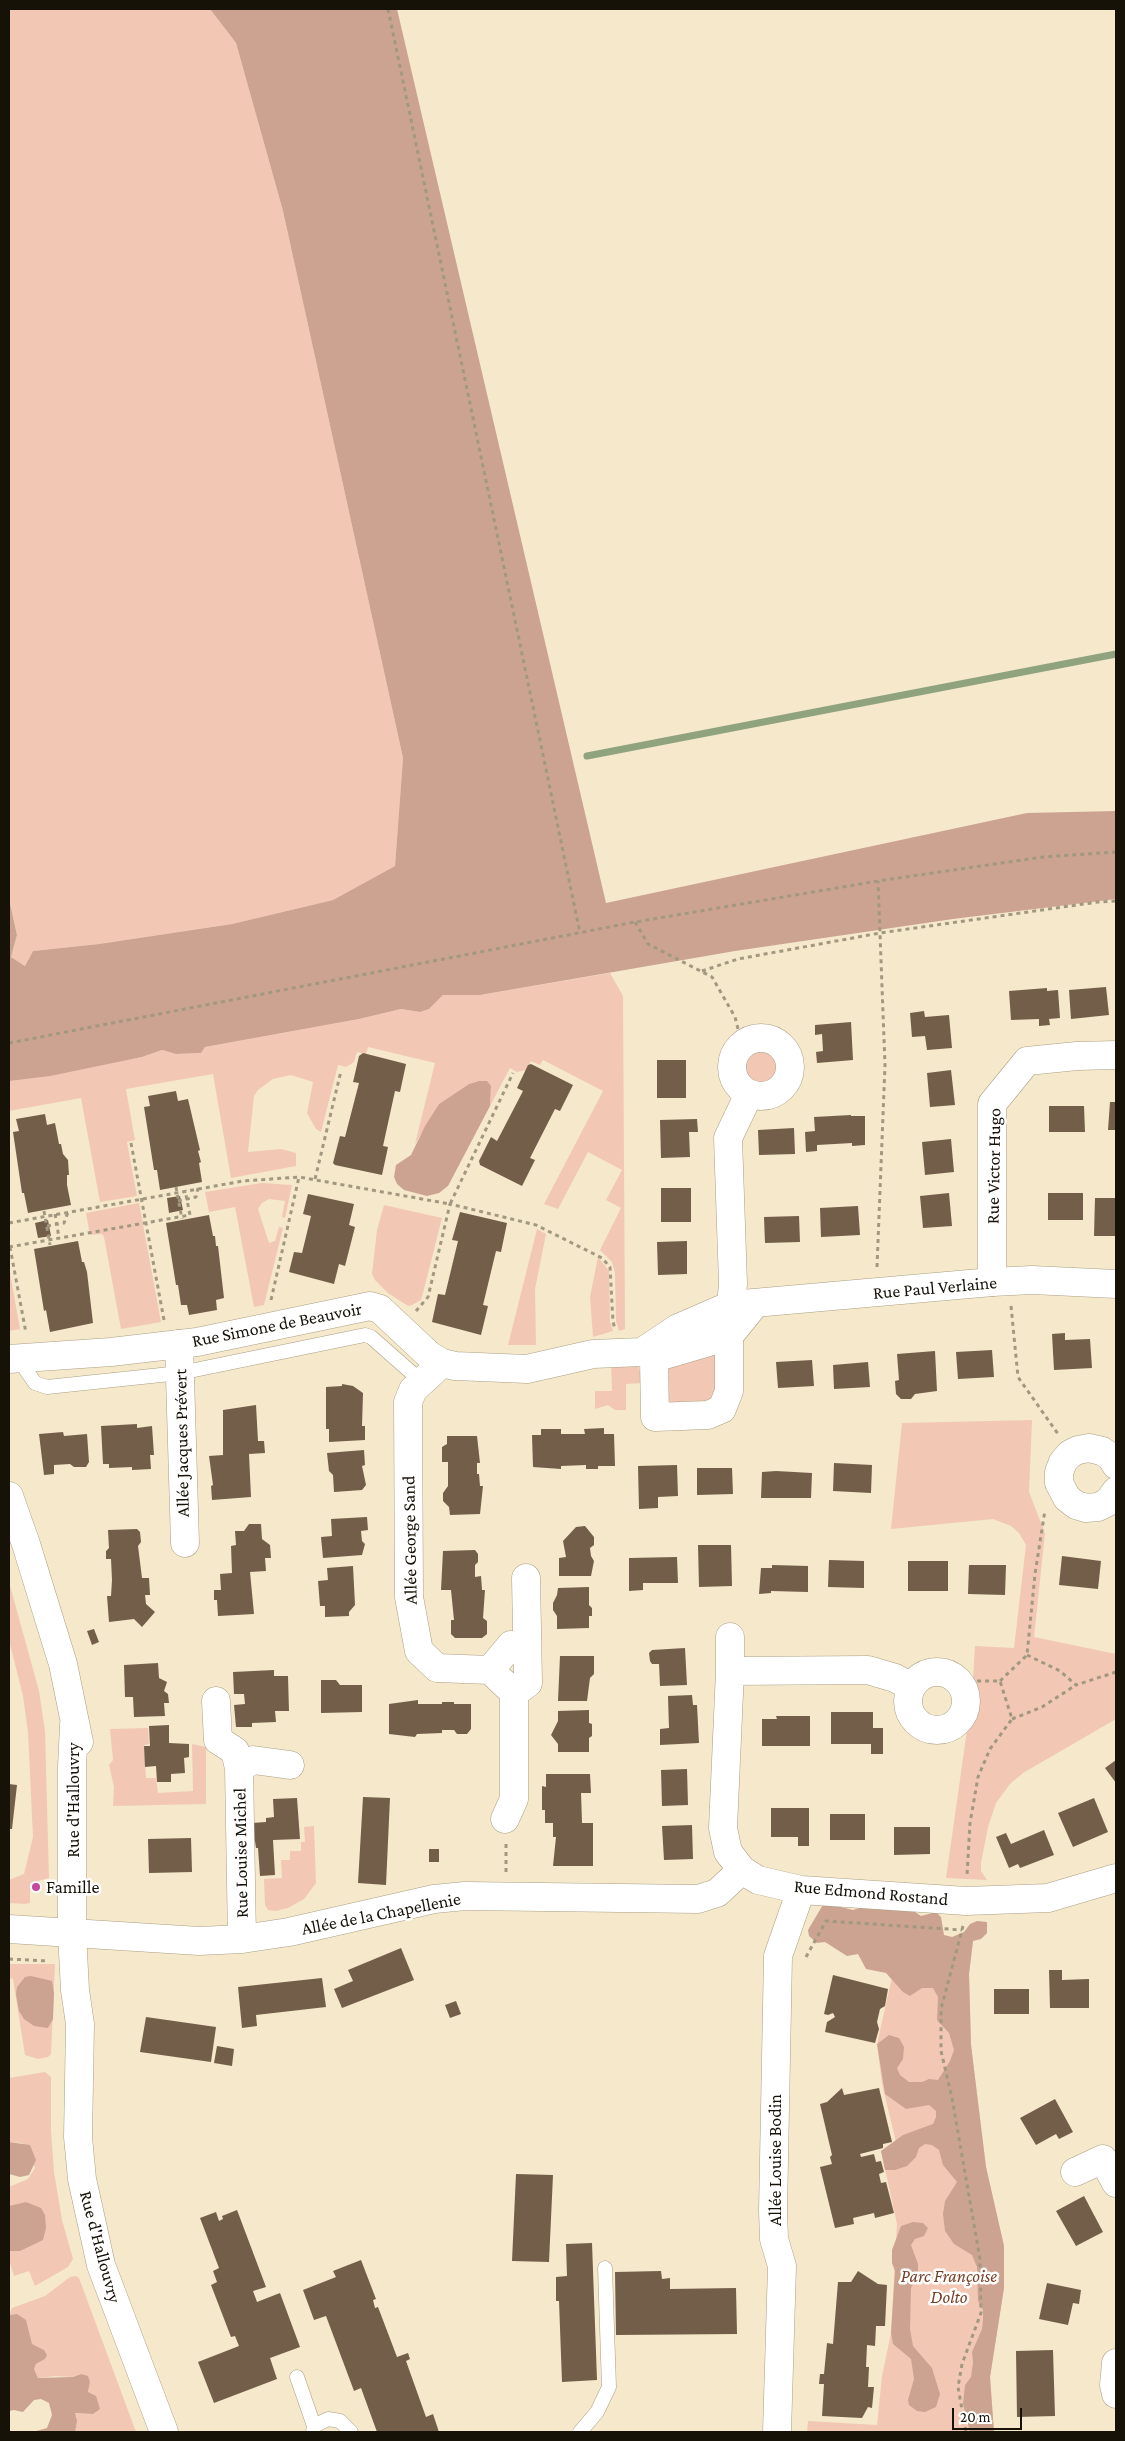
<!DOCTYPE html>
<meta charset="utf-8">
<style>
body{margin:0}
#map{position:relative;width:1125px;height:2441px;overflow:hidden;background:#f5e8cb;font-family:"Crimson Pro",serif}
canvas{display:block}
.frame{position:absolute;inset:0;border:10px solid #161208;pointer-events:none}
.scale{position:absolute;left:952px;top:2408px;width:70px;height:22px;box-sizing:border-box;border:2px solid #161208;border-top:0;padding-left:6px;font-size:15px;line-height:18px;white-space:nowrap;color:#161208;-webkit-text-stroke:4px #fff;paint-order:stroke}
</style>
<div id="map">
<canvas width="1125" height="2441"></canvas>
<div class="frame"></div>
<div class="scale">20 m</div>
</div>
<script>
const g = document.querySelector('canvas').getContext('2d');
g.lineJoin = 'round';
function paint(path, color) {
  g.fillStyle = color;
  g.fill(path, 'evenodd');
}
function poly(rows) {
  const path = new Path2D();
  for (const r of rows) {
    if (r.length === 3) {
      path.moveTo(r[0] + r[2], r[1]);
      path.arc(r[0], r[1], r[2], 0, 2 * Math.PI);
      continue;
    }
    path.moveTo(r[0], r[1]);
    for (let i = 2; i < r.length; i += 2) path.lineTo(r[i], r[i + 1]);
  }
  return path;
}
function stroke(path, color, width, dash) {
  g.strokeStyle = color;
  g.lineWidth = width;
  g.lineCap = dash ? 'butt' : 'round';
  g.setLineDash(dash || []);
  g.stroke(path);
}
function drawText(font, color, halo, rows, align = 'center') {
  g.font = font + ' "Crimson Pro",serif';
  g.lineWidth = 5;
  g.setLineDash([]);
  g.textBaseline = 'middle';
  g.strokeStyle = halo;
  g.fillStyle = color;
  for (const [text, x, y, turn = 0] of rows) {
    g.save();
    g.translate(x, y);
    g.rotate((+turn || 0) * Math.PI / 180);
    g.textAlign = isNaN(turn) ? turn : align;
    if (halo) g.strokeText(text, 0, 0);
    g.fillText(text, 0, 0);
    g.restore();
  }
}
const green = poly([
 [9,9,210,9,236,43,283,211,403,758,395,866,333,900,232,924,99,944,33,951,25,966,11,957,17,935,9,899],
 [610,973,623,996,625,1329,619,1331,616,1321,615,1273,612,1262,600,1250,621,1208,606,1200,622,1170,588,1152,558,1209,544,1204,603,1091,543,1060,540,1065,531,1061,526,1070,517,1072,510,1068,490,1106,491,1086,479,1081,469,1084,439,1104,415,1144,435,1063,368,1047,366,1054,357,1052,354,1062,346,1067,338,1065,321,1132,316,1129,307,1113,313,1082,291,1075,273,1079,258,1090,254,1096,248,1152,281,1149,296,1153,296,1166,231,1178,213,1074,126,1089,135,1140,127,1142,137,1196,100,1202,81,1098,9,1111,9,1081,142,1057,162,1050,176,1054,201,1053,205,1047,359,1019,401,1009,420,1012,429,1009,443,995,480,995],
 [761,1069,17],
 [262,1183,292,1185,285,1218,282,1217,285,1201,269,1199,262,1203,258,1209,269,1243,275,1241,279,1227,283,1228,264,1305,254,1307,235,1207,209,1212,205,1192],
 [139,1203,161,1322,121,1329,104,1237,102,1234,90,1235,86,1213],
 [384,1205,442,1218,423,1293,421,1300,412,1305,408,1306,388,1293,375,1280,372,1274,377,1230],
 [537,1229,546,1234,535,1289,536,1345,508,1345],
 [598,1257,609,1271,610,1322,613,1331,593,1337,590,1297],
 [9,1267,20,1329,9,1331],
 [716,1347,718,1388,712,1402,675,1404,669,1401,665,1391,668,1360],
 [611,1361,636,1364,641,1373,643,1383,626,1384,626,1410,615,1410,608,1405,595,1409,595,1391,612,1391],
 [1032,1420,1029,1492,1045,1533,1034,1637,1116,1654,1116,1719,1023,1773,1010,1784,996,1803,988,1827,981,1863,981,1871,987,1880,946,1878,972,1695,975,1646,1014,1648,1026,1545,1019,1533,1011,1526,993,1519,891,1529,902,1423],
 [9,1582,39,1691,45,1731,49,1878,30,1883,30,1903,25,1904,9,1903,9,1880,24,1874,33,1837,28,1732,23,1696,9,1640],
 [148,1728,149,1744,144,1745,146,1778,156,1778,158,1793,193,1791,192,1744,206,1747,206,1804,113,1806,114,1787,109,1765,113,1760,110,1729],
 [314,1826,316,1883,304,1899,288,1908,276,1911,268,1910,265,1905,264,1879,282,1878,281,1860,290,1860,290,1851,301,1851,301,1842,305,1842,304,1827],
 [901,1937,973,1941,969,1974,971,2045,986,2167,1004,2246,1004,2288,990,2377,994,2432,807,2432,808,2421,877,2425,882,2376,891,2333,897,2224,881,2151,896,2142,882,2084,877,2044],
 [9,1964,55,1964,51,2054,48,2057,38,2059,25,2055,13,1979,9,1978],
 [45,2072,51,2077,51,2131,54,2172,62,2220,73,2259,68,2267,35,2286,29,2271,14,2276,9,2260,9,2187,28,2179,35,2168,22,2143,9,2142,9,2078],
 [76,2276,79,2278,136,2432,75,2432,74,2413,93,2414,88,2393,90,2382,81,2374,73,2377,55,2376,38,2378,34,2369,36,2364,45,2359,44,2350,31,2344,17,2314,9,2315,12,2308,45,2296,70,2277]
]);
const forest = poly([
 [210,9,397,9,606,903,1027,813,1116,811,1116,899,953,919,735,951,480,995,443,995,429,1009,420,1012,401,1009,359,1019,205,1047,201,1053,176,1054,162,1050,142,1057,50,1076,9,1081,9,899,17,935,11,957,25,966,33,951,99,944,232,924,333,900,395,866,403,758,283,211,236,43],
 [479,1081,487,1081,491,1086,490,1106,448,1186,439,1193,427,1196,404,1190,397,1184,394,1177,396,1165,411,1155,425,1126,439,1104,469,1084],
 [824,1903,853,1910,862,1907,878,1909,883,1905,912,1910,921,1916,936,1912,941,1917,944,1935,952,1937,964,1932,970,1924,977,1921,987,1922,987,1933,981,1939,973,1941,969,1974,971,2045,986,2167,1004,2246,1004,2288,990,2377,994,2432,970,2432,963,2404,965,2385,971,2377,973,2363,972,2352,982,2329,983,2319,983,2310,978,2301,977,2267,972,2255,954,2244,945,2231,943,2214,945,2201,957,2182,943,2165,939,2150,932,2145,925,2144,919,2148,916,2157,907,2166,895,2170,885,2170,881,2151,903,2135,933,2124,936,2117,936,2111,929,2105,906,2109,885,2094,877,2044,889,2035,899,2038,904,2047,903,2059,897,2068,900,2075,909,2082,922,2082,929,2079,938,2080,950,2061,954,2050,949,2033,937,2020,938,1997,933,1988,922,1988,910,1996,903,1992,886,1973,866,1969,858,1954,847,1956,825,1942,817,1943,809,1936,808,1930],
 [31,1976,52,1981,54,1993,53,2019,48,2028,34,2026,24,2019,19,2011,16,1994,17,1987,25,1977],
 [9,2142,30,2145,36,2160,29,2175,20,2177,9,2174],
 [26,2202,41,2208,45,2215,46,2228,43,2240,20,2251,9,2251,9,2206],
 [913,2222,923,2223,928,2228,924,2236,915,2239,911,2245,918,2264,918,2273,911,2288,910,2329,913,2346,932,2368,940,2394,936,2407,925,2412,917,2411,909,2405,908,2400,914,2379,911,2359,893,2344,891,2333,895,2271,892,2263,892,2250,901,2226],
 [17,2314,26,2320,32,2344,44,2350,47,2355,45,2359,36,2364,34,2369,38,2378,73,2377,81,2374,88,2376,90,2382,88,2392,96,2396,100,2409,93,2414,75,2413,77,2421,75,2432,33,2432,47,2428,52,2415,49,2403,41,2399,34,2400,23,2412,14,2410,9,2411,9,2315]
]);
const stream = poly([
 [587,756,1116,654]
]);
const building = poly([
 [1106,987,1109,1015,1071,1019,1069,990],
 [1047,988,1047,991,1058,990,1060,1018,1049,1019,1050,1025,1039,1026,1039,1019,1011,1020,1009,991],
 [924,1011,925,1017,949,1015,952,1048,927,1050,925,1036,912,1037,910,1013],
 [851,1022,853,1060,817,1063,816,1052,823,1051,822,1034,815,1035,815,1025],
 [363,1053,406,1064,400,1092,395,1091,383,1146,388,1147,382,1175,335,1165,333,1163,340,1136,345,1137,359,1083,353,1082,354,1078,359,1056],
 [657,1060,686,1060,686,1098,657,1098],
 [531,1064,573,1085,560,1111,555,1109,530,1158,535,1160,522,1186,480,1165,479,1161,491,1137,497,1141,523,1091,517,1088,528,1065],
 [951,1070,955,1105,930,1107,927,1073],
 [176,1091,178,1101,188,1099,200,1150,198,1151,201,1162,199,1163,202,1182,160,1190,157,1170,154,1170,144,1107,150,1106,148,1096],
 [1110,1102,1116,1102,1116,1130,1108,1130],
 [1049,1106,1084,1106,1085,1132,1049,1132],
 [45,1114,47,1125,55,1123,59,1144,61,1144,63,1154,68,1160,69,1175,67,1175,67,1185,71,1205,28,1213,24,1193,22,1193,13,1132,19,1131,16,1119],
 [851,1115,851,1116,865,1116,865,1145,852,1146,852,1143,817,1145,817,1151,806,1152,805,1132,815,1131,814,1117],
 [697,1119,698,1132,689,1132,690,1157,661,1158,660,1120],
 [794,1128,795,1154,759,1155,758,1130],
 [951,1139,954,1172,925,1175,922,1142],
 [661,1188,691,1188,691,1222,661,1222],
 [949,1193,952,1226,923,1228,920,1196],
 [1048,1193,1083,1193,1083,1220,1048,1220],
 [308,1194,354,1204,349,1225,355,1227,345,1266,339,1264,334,1284,289,1272,294,1252,302,1253,311,1216,303,1214],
 [180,1196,183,1210,169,1213,167,1198],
 [1095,1198,1116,1198,1116,1236,1094,1236],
 [858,1206,860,1235,821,1237,820,1208],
 [460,1212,507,1223,501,1252,496,1251,483,1305,488,1306,481,1335,432,1322,438,1294,445,1295,458,1241,452,1240],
 [209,1215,213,1236,215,1236,216,1246,218,1246,224,1298,216,1300,217,1310,189,1315,187,1305,181,1305,178,1285,176,1285,166,1223],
 [799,1216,800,1242,765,1243,764,1217],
 [48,1220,51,1236,38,1238,35,1223],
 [78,1241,82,1262,84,1262,87,1272,93,1323,50,1332,46,1310,44,1311,34,1249],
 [687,1241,687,1274,658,1275,657,1242],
 [1065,1333,1065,1340,1090,1339,1092,1368,1054,1370,1052,1334],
 [992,1350,994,1377,958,1379,956,1352],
 [935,1351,937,1391,915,1394,911,1399,901,1399,896,1394,895,1381,899,1380,897,1354],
 [812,1360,814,1386,778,1388,776,1362],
 [868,1362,870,1387,834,1389,833,1365],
 [342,1384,353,1386,363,1393,362,1426,365,1426,365,1440,329,1442,329,1429,326,1429,326,1387,342,1386],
 [256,1405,258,1441,264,1441,265,1453,249,1454,251,1497,212,1500,211,1486,213,1485,209,1456,223,1455,223,1410],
 [137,1424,137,1428,152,1426,154,1455,150,1455,151,1469,132,1470,132,1467,109,1468,109,1464,103,1464,101,1426],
 [604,1428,604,1434,614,1434,615,1466,598,1466,598,1469,586,1469,586,1465,561,1466,561,1469,533,1467,532,1435,541,1435,541,1429,561,1429,561,1434,585,1434,584,1429],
 [63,1432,64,1436,87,1434,89,1462,86,1467,74,1467,70,1464,54,1465,54,1474,44,1475,39,1434],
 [447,1436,477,1436,480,1463,477,1463,477,1474,479,1474,480,1486,483,1486,480,1514,450,1515,449,1507,443,1501,443,1493,448,1486,448,1462,442,1462,442,1447,447,1444],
 [364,1450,365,1465,362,1466,366,1485,362,1490,334,1492,333,1475,329,1471,327,1453],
 [834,1463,872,1465,871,1493,833,1491],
 [677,1465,678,1496,658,1497,658,1508,639,1509,638,1466],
 [697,1468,732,1468,733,1494,697,1495],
 [776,1471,812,1473,811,1498,761,1498,762,1472],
 [367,1517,368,1530,361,1531,362,1541,365,1544,362,1555,323,1558,321,1537,332,1536,331,1519],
 [249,1524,261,1524,262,1539,270,1545,271,1558,265,1558,266,1571,250,1572,254,1614,218,1616,217,1600,214,1600,214,1590,221,1590,220,1574,232,1573,231,1546,236,1545,235,1531,244,1531],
 [585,1526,594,1537,594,1545,590,1548,591,1556,594,1561,591,1576,559,1576,559,1558,566,1557,563,1541,576,1527],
 [137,1529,140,1532,141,1542,138,1546,142,1578,149,1578,150,1595,145,1595,146,1604,155,1612,142,1627,134,1619,109,1622,107,1596,111,1596,112,1580,111,1559,106,1559,106,1551,109,1548,108,1530],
 [698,1545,731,1545,732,1586,699,1587],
 [475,1550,478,1554,478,1562,475,1565,475,1577,481,1576,482,1590,485,1590,483,1618,487,1621,487,1634,482,1638,455,1638,451,1634,451,1620,454,1620,451,1590,441,1590,443,1551],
 [1062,1556,1101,1561,1098,1589,1059,1585],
 [677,1557,678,1583,643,1583,643,1590,629,1591,629,1558],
 [829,1560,864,1561,864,1588,828,1587],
 [908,1561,948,1561,948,1591,908,1591],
 [772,1565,808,1566,808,1592,771,1591,771,1593,759,1594,761,1568,772,1568],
 [969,1565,1006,1565,1005,1595,968,1594],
 [353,1566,355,1605,349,1612,349,1616,325,1617,325,1606,320,1606,318,1581,328,1580,327,1568],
 [589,1587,589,1605,592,1608,592,1616,589,1616,589,1628,557,1629,557,1616,553,1610,553,1603,557,1595,558,1588],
 [94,1629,99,1642,92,1645,87,1631],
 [685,1648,687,1685,660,1686,659,1664,652,1664,650,1661,649,1653,652,1650],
 [560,1656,594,1656,594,1674,590,1678,587,1701,558,1701],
 [158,1663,159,1678,167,1682,164,1691,168,1694,169,1703,164,1703,165,1716,134,1717,133,1697,125,1697,124,1665],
 [274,1670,274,1676,288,1676,289,1711,275,1711,276,1722,252,1723,252,1727,236,1727,234,1705,245,1704,244,1694,234,1694,233,1672],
 [321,1680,336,1680,340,1685,362,1685,362,1712,321,1713],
 [692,1695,693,1705,697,1705,699,1743,660,1745,660,1729,669,1728,668,1696],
 [418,1700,418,1704,442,1704,442,1702,454,1702,454,1704,471,1704,471,1729,467,1734,457,1734,454,1730,442,1730,442,1733,417,1734,415,1737,389,1734,389,1704],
 [589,1710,589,1723,592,1724,592,1736,589,1738,589,1752,558,1752,558,1744,551,1735,558,1721,558,1711],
 [831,1712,873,1712,873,1728,883,1728,883,1754,871,1754,871,1744,831,1744],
 [776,1716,810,1716,810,1746,762,1746,762,1719,777,1719],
 [169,1725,169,1743,189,1744,189,1757,184,1758,185,1773,171,1774,171,1782,157,1782,156,1766,145,1767,144,1746,150,1746,149,1726],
 [1116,1760,1116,1783,1105,1768],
 [687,1769,688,1805,662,1806,661,1770],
 [546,1774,590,1774,591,1793,581,1793,582,1823,593,1823,593,1866,553,1866,556,1837,553,1837,553,1823,545,1823,545,1810,542,1810,542,1786,546,1787],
 [9,1784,17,1785,12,1829,9,1829],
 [363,1797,390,1798,386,1885,358,1883],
 [297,1798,300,1839,273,1840,275,1875,260,1876,258,1848,256,1848,255,1841,253,1841,252,1823,266,1822,266,1818,274,1817,273,1799],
 [1094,1798,1108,1832,1073,1847,1058,1813],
 [771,1808,809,1808,809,1846,798,1846,798,1837,771,1837],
 [830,1814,865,1814,865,1840,830,1840],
 [692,1825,693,1859,664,1860,662,1826],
 [894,1827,930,1827,930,1854,894,1855],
 [1044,1830,1054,1855,1020,1868,1018,1864,1009,1868,996,1837,1006,1833,1011,1844],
 [191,1838,192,1872,149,1873,148,1839],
 [429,1849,439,1849,439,1862,429,1862],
 [401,1948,414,1980,342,2008,334,1989,353,1981,348,1970],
 [1049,1970,1062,1970,1062,1980,1089,1979,1089,2008,1050,2008],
 [833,1975,888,1989,885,2006,880,2009,877,2022,879,2029,875,2043,825,2032,827,2022,835,2017,833,2013,828,2015,824,2014],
 [322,1978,326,2007,256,2015,257,2026,242,2028,238,1987],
 [994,1989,1029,1989,1029,2014,994,2014],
 [456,2001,461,2014,450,2018,445,2005],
 [146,2017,216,2027,211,2062,140,2052],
 [217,2046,234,2049,232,2066,214,2063],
 [842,2088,844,2095,879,2088,892,2142,883,2144,883,2148,860,2154,861,2157,874,2154,876,2162,881,2161,884,2172,879,2174,881,2183,886,2182,894,2213,875,2218,874,2213,853,2218,854,2224,835,2228,820,2167,832,2164,830,2157,832,2155,820,2104,827,2102],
 [1055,2099,1073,2132,1059,2139,1056,2134,1036,2145,1020,2118],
 [516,2174,553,2175,549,2262,512,2261],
 [1084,2196,1103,2232,1076,2246,1056,2211],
 [237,2210,266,2287,253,2291,257,2302,280,2293,300,2347,270,2358,277,2379,214,2403,198,2362,239,2346,235,2336,231,2337,211,2285,217,2282,213,2271,219,2268,200,2218,216,2212,219,2221,223,2219,222,2216],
 [592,2243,597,2380,562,2382,559,2301,556,2301,556,2277,567,2276,566,2244],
 [361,2260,376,2299,373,2300,375,2308,378,2307,397,2357,408,2353,410,2359,406,2361,426,2417,433,2414,439,2432,377,2432,361,2388,354,2391,326,2316,314,2320,303,2290,336,2277,333,2271],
 [661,2271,662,2279,670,2278,670,2289,736,2288,737,2334,616,2335,615,2272],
 [858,2271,878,2284,887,2285,885,2326,876,2326,875,2346,867,2345,866,2367,869,2367,868,2387,874,2387,872,2408,868,2407,862,2418,822,2416,824,2384,819,2384,820,2374,824,2374,827,2343,833,2344,838,2282,851,2282],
 [1047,2283,1081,2290,1079,2304,1073,2303,1068,2325,1039,2319],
 [1053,2350,1055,2416,1017,2417,1016,2351]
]);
const path = poly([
 [388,9,580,933],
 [635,922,648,944,712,977,735,1017,742,1045],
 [702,971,738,959,880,933,1098,902,1116,901],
 [9,1043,635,922,878,881,1043,857,1116,852],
 [131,1143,164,1320],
 [315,1179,341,1071],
 [178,1201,196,1197,198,1188],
 [55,1214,59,1238],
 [9,1223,243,1181,299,1177,450,1204,513,1073],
 [47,1226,64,1223,68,1212],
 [9,1247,190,1215,185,1190],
 [10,1247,26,1333],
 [877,1267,885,1065,878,881],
 [271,1300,299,1177],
 [1011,1306,1018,1377,1058,1434],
 [416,1311,428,1297,450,1204,536,1225,602,1258,610,1267,613,1322,615,1329],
 [1027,1655,1060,1671,1076,1685,1116,1672],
 [1000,1681,1027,1655,1035,1574,1045,1510],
 [963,1688,975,1681,1000,1681,1012,1719,990,1749,978,1777,970,1823,967,1875],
 [1012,1719,1042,1707,1076,1685],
 [506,1844,506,1873],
 [963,1926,941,2009,941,2051,952,2098,980,2259,981,2313,962,2364,958,2387,966,2432],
 [806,1957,826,1921,962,1930],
 [9,1959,48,1961]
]);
const service = poly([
 [24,1359,26,1370,35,1383,47,1387,180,1373,365,1335,371,1337,421,1381],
 [297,2377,314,2426,313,2432],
 [314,2426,328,2419,340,2421,351,2432],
 [580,2432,597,2412,609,2387,605,2268]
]);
const minor = poly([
 [761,1067,29],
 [992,1282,992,1104,1027,1061,1077,1056,1116,1055],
 [731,1305,733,1284,728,1138,749,1094],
 [179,1344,185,1543],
 [654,1358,655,1417,708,1415,722,1409,729,1391,729,1336],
 [442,1363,413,1390,408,1402,409,1597,419,1651,437,1668,490,1670,514,1693,514,1799,505,1819],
 [1116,1465,1111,1457,1102,1451,1089,1448,1078,1450,1070,1454,1063,1462,1059,1472,1059,1483,1067,1498,1076,1505,1086,1508,1098,1507,1108,1502,1116,1491],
 [490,1670,511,1645,526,1645],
 [730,1671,730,1637],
 [937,1701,29],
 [911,1687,895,1678,868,1670,730,1671,723,1828,728,1852,742,1870,758,1880,801,1890,966,1901,1048,1898,1116,1878],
 [514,1693,528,1683,526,1578],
 [216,1701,218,1740,235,1751,239,1768],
 [9,1929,199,1941,242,1939,289,1932,434,1899,465,1896,698,1899,717,1893,742,1870],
 [242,1939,239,1768,253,1760,290,1765],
 [1075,2172,1103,2159,1116,2183],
 [1116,2363,1114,2385,1116,2394],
 [777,2432,782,2266,774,2239,773,2211,778,1956,801,1890]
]);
const tertiary = poly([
 [642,1352,678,1328,731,1305,992,1282,1032,1280,1116,1284],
 [644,1352,654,1358,729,1336,755,1304],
 [9,1359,111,1352,197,1342,370,1306,380,1309,429,1355,442,1363,455,1366,527,1369,593,1354,642,1352]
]);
const secondary = poly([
 [9,1496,26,1544,63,1664,79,1742],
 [74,1725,72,1768,72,1933,75,1990,80,2024,78,2137,82,2179,101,2265,164,2432]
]);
const pathBridge = poly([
 [176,1187,182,1219],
 [44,1211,50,1245]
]);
const markers = [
 [36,1887,5,"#c2499d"]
];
const streetNames = [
 ["Rue Victor Hugo",994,1166,-89],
 ["Rue Paul Verlaine",935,1288,-5],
 ["Rue Simone de Beauvoir",277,1325,-11],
 ["Allée Jacques Prévert",182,1443,-91],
 ["Allée George Sand",410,1540,-91],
 ["Rue d'Hallouvry",73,1800,-90],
 ["Rue Louise Michel",241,1853,-91],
 ["Rue Edmond Rostand",871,1893,5],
 ["Allée de la Chapellenie",381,1914,-11],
 ["Allée Louise Bodin",775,2160,-90],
 ["Rue d'Hallouvry",100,2247,75]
];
const poiNames = [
 ["Famille",46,1887]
];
const parkNames = [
 ["Parc Françoise",949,2276],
 ["Dolto",949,2297]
];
paint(green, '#f2c8b5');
paint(forest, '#cca391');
stroke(stream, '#90a37f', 7);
paint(building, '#735e4a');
stroke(service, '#ab9f83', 15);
stroke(minor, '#ab9f83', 29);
stroke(tertiary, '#ab9f83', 29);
stroke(secondary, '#ab9f83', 29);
stroke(path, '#a29882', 3, [4, 4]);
stroke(service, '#fff', 14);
stroke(minor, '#fff', 28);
stroke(tertiary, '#fff', 28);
stroke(secondary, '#fff', 28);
stroke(pathBridge, '#a29882', 3, [4, 4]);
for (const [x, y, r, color] of markers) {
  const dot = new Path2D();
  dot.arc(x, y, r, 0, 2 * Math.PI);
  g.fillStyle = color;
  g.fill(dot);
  stroke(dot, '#fff', 2);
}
drawText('18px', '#161208', '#fff', streetNames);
drawText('18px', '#161208', '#fff', poiNames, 'left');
drawText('italic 18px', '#774026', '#fff', parkNames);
</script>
